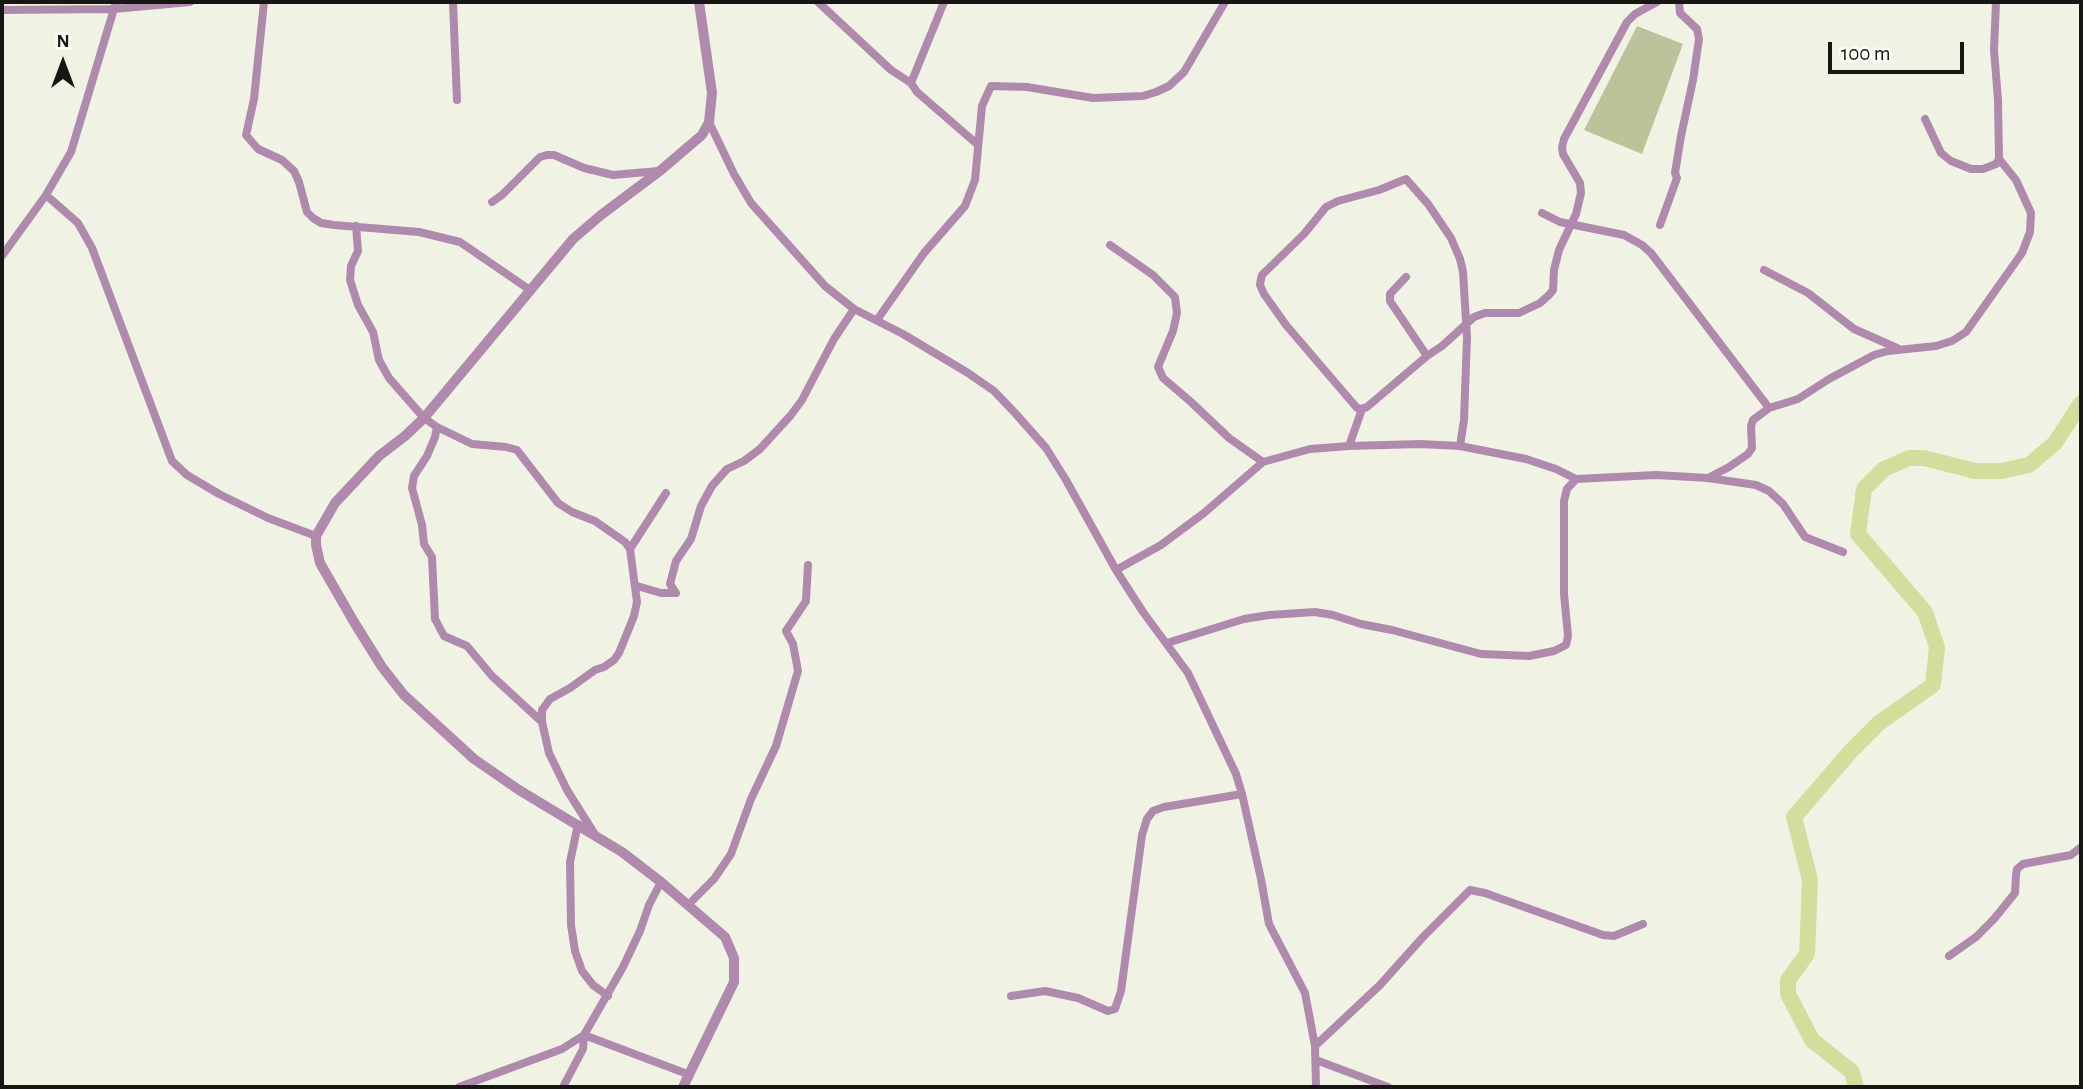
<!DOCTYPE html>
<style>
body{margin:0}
#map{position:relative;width:2083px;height:1089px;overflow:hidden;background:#f0f3e3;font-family:"Alegreya Sans",sans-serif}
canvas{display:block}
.frame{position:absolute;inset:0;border:4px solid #161712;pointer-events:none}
.north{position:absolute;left:28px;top:28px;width:70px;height:70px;-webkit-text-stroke:5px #fefff9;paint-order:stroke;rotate:0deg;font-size:19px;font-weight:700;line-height:28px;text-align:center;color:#161712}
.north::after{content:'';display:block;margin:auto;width:24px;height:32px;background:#161712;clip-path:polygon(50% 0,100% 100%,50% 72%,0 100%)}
.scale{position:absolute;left:1828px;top:42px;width:136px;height:32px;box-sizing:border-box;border:4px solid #161712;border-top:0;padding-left:9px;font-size:21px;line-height:24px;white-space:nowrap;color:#161712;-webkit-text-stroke:5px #fefff9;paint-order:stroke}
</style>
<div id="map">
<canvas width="2083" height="1089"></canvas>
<div class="frame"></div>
<div class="north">N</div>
<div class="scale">100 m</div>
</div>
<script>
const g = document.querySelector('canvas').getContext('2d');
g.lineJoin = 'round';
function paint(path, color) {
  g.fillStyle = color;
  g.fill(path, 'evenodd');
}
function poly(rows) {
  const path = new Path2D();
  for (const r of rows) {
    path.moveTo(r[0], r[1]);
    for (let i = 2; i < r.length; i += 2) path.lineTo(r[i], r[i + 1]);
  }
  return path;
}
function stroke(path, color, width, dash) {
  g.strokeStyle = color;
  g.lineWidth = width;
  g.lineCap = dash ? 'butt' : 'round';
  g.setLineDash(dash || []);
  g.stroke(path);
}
const green = poly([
 [1637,26,1683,44,1642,154,1584,130]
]);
const river = poly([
 [1856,1087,1852,1072,1812,1040,1788,994,1788,980,1807,954,1810,880,1794,817,1850,752,1879,723,1933,685,1937,647,1925,612,1858,534,1864,489,1884,469,1909,458,1924,458,1975,471,2001,471,2029,465,2055,443,2081,403]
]);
const minor = poly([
 [264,2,254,99,246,135,258,149,282,160,294,171,299,182,307,212,313,218,321,223,334,225,419,232,460,242,530,290],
 [453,2,457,100],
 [818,2,891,70,911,83,917,92,977,144],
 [2,10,114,9,190,2],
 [911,83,944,2],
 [1925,119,1941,153,1951,161,1971,169,1983,169,1996,164,1999,159,1998,100,1994,50,1996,2],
 [709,122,734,174,751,203,825,286,854,309,903,334,968,373,994,391,1015,413,1046,448,1066,480,1116,570,1143,612,1188,673,1236,774,1242,794,1261,879,1269,924,1305,993,1315,1046,1316,1087],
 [46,195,78,223,92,248,172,461,187,475,219,494,268,518,316,536],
 [492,202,502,195,540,157,547,155,554,155,584,168,613,175,658,171],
 [1542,213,1560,222,1624,235,1642,245,1651,253,1769,408],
 [1660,225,1677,178,1675,173,1681,136,1693,80,1699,39,1697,29,1680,13,1679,2],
 [356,226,358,251,351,266,350,280,358,305,373,332,379,360,389,378,424,418,437,427,472,444,506,447,517,450,558,503,572,512,595,521,625,542,630,549,637,602,634,616,619,653,614,660,604,667,595,670,570,688,550,699,542,710,542,722,549,753,567,790,594,833],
 [1110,245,1153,275,1175,297,1177,313,1173,331,1158,367,1163,378,1191,402,1229,438,1263,462],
 [2,256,46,195,71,152,116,2],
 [1764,270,1808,293,1854,329,1897,348],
 [1406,277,1390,294,1390,301,1427,356],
 [877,320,924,253,965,206,975,180,982,106,991,86,1027,87,1093,98,1143,96,1156,92,1169,86,1184,72,1225,2],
 [1362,409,1357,408,1286,325,1264,294,1260,285,1261,279,1262,275,1304,234,1326,207,1338,201,1379,190,1406,179,1428,204,1451,238,1460,259,1463,272,1467,337,1464,420,1460,446],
 [437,427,435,437,427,456,414,476,412,488,422,525,424,544,432,557,435,619,444,636,467,646,492,676,542,722],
 [1349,446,1420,444,1460,446,1526,459,1556,469,1576,479,1656,475,1708,478,1756,485,1769,491,1783,504,1805,537,1843,552],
 [1708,478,1729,467,1748,454,1752,448,1751,426,1753,420,1769,408,1798,399,1829,379,1874,355,1888,351,1936,346,1952,341,1966,332,2022,253,2030,232,2031,213,2016,180,1999,159],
 [630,549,666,493],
 [1116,570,1161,545,1204,513,1263,462,1310,449,1349,446,1362,409,1367,407,1427,356,1442,346,1474,317,1485,313,1519,313,1540,303,1549,295,1553,290,1554,270,1559,250,1576,214,1581,193,1580,183,1563,154,1562,148,1564,139,1627,22,1635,14,1657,2],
 [637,586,661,593,676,593,670,584,676,561,691,539,701,506,712,486,727,469,744,461,760,449,791,415,802,400,834,339,854,309],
 [1167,643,1244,619,1269,615,1315,612,1333,615,1361,624,1392,630,1481,654,1529,656,1554,651,1566,645,1568,636,1564,594,1564,501,1567,489,1576,479],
 [578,824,570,862,571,925,575,951,582,971,593,985,608,996],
 [688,905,714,879,731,854,751,799,776,746,798,671,793,644,786,631,806,601,808,565],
 [1949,956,1976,937,1994,919,2015,893,2016,875,2017,869,2023,864,2071,855,2081,847],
 [1011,996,1045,991,1078,998,1108,1011,1115,1009,1121,991,1142,835,1147,819,1153,811,1164,807,1242,794],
 [1315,1046,1380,985,1423,937,1470,890,1485,893,1603,935,1614,936,1643,924],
 [1316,1060,1388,1087],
 [459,1087,562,1049,584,1035,623,967,640,931,649,905,661,882],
 [563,1087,583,1049,584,1035,690,1075]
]);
const tertiary = poly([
 [683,1087,734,982,734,958,725,937,661,882,622,852,519,790,474,759,404,695,382,667,354,622,320,563,316,545,316,536,335,503,379,456,405,436,424,418,573,239,601,215,661,170,702,135,709,122,712,93,699,2]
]);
paint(green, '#bcc299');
stroke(river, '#d4de9c', 16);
stroke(minor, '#b08aad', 8);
stroke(tertiary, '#b08aad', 10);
</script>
